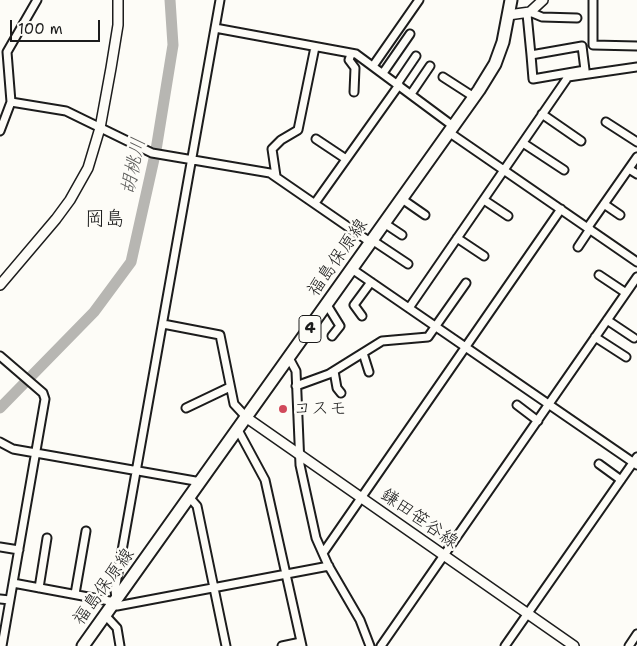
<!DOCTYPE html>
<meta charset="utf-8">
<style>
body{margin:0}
#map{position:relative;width:637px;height:646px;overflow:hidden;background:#fdfcf7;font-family:"Shantell Sans",sans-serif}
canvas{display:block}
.scale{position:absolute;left:10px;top:20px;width:90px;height:22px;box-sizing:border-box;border:2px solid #1c1c1c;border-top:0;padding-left:6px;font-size:15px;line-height:18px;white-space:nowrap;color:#1c1c1c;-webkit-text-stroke:4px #fdfcf7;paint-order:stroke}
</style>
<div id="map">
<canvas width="637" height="646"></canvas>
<div class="scale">100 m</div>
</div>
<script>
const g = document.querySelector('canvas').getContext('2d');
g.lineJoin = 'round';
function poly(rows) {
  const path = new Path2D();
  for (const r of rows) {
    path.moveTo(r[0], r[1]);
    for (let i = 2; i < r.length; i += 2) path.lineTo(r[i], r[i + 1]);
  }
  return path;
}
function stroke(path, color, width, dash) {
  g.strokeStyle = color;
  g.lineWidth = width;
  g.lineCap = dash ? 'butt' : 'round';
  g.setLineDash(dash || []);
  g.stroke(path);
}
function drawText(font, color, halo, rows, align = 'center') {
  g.font = font + ' "Shantell Sans","Klee One",sans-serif';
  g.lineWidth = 5;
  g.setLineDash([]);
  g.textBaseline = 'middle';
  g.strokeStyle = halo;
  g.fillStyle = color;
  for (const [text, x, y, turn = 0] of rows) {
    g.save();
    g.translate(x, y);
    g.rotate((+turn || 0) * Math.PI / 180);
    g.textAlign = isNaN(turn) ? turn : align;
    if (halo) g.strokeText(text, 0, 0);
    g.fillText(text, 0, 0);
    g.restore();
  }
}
const river = poly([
 [0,408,94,312,131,262,156,150,173,45,170,0]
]);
const minor = poly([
 [593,0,593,45,637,46],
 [530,12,542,17,577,18],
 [527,14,531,55,533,79,585,70,582,46,531,55],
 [215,28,356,54,453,126],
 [351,54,349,60,355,68,354,92],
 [373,66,419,0],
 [383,73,410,34],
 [443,77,474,97],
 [397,84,416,56],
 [411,94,430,66],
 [11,102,66,111,152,153,270,173,370,242],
 [542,114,581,141],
 [606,122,637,142],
 [0,131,11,102,7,52,37,0],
 [450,133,637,262],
 [316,139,346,159],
 [523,143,564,170],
 [629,169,637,174],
 [276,176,272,149,281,140,298,130,315,47],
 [402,199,425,215],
 [484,200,508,216],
 [315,203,399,85],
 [604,204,620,215],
 [384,223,402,235],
 [588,227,637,157],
 [457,238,484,256],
 [372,240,408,264],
 [578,247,590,229],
 [352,269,637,465],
 [599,275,626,293],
 [327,305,340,326,332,336],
 [409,308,568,77,637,67],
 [362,316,354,305,371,282],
 [607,320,634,338],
 [163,324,220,335,234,404,247,418],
 [595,337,626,357],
 [363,353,369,372],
 [0,356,43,393,45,399,2,646],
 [289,358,296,371,300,465,316,538,328,565,360,620,370,646],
 [334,371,337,388,341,393],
 [296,386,329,374,382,341,428,337,466,283],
 [517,405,538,421],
 [186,408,230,387],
 [238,430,265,480,302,646],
 [0,442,13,449,201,482],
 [599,464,621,480],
 [190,498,197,506,226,646],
 [0,547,19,550],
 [323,553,561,209],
 [13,583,115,602],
 [39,588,47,538],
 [75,594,86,531],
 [0,599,10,600],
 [116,600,115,590,220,0],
 [113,605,117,606,329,566],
 [105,615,117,628,120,646],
 [282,646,301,642],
 [381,646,637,277],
 [505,646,637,457],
 [629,646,637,634]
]);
const tertiary = poly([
 [508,15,530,12,543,0],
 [0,285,56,219,70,200,88,168,100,128,111,68,118,25,118,0],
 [247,418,574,646]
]);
const primary = poly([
 [83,646,479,90,495,64,503,42,511,0]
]);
const markers = [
 [283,409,5,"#d1495b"]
];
const shields = [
 [310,329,22]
];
const shieldNames = [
 ["4",310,329]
];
const streetNames = [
 ["福島保原線",338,258,-55],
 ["鎌田笹谷線",419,519,35],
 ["福島保原線",104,587,-54]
];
const poiNames = [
 ["コスモ",293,409]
];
const waterNames = [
 ["胡桃川",134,166,-78]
];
const quarterNames = [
 ["岡島",105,220]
];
stroke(river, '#b7b6b2', 11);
stroke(minor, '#1c1c1c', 11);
stroke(tertiary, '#1c1c1c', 12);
stroke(primary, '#1c1c1c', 15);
stroke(minor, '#fdfcf7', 7);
stroke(tertiary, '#fdfcf7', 9);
stroke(primary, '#fdfcf7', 11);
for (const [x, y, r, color] of markers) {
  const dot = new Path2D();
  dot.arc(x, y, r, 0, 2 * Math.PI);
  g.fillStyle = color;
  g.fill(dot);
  stroke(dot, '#fdfcf7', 2);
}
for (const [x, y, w] of shields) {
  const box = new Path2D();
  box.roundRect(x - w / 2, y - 13.5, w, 27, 4);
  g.fillStyle = '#fdfcf7';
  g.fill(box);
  stroke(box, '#1c1c1c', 1);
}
drawText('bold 16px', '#1c1c1c', null, shieldNames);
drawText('18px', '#1c1c1c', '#fdfcf7', streetNames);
drawText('18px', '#1c1c1c', '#fdfcf7', poiNames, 'left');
drawText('italic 19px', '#5a5a58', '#fdfcf7', waterNames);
drawText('20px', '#1c1c1c', '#fdfcf7', quarterNames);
</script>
